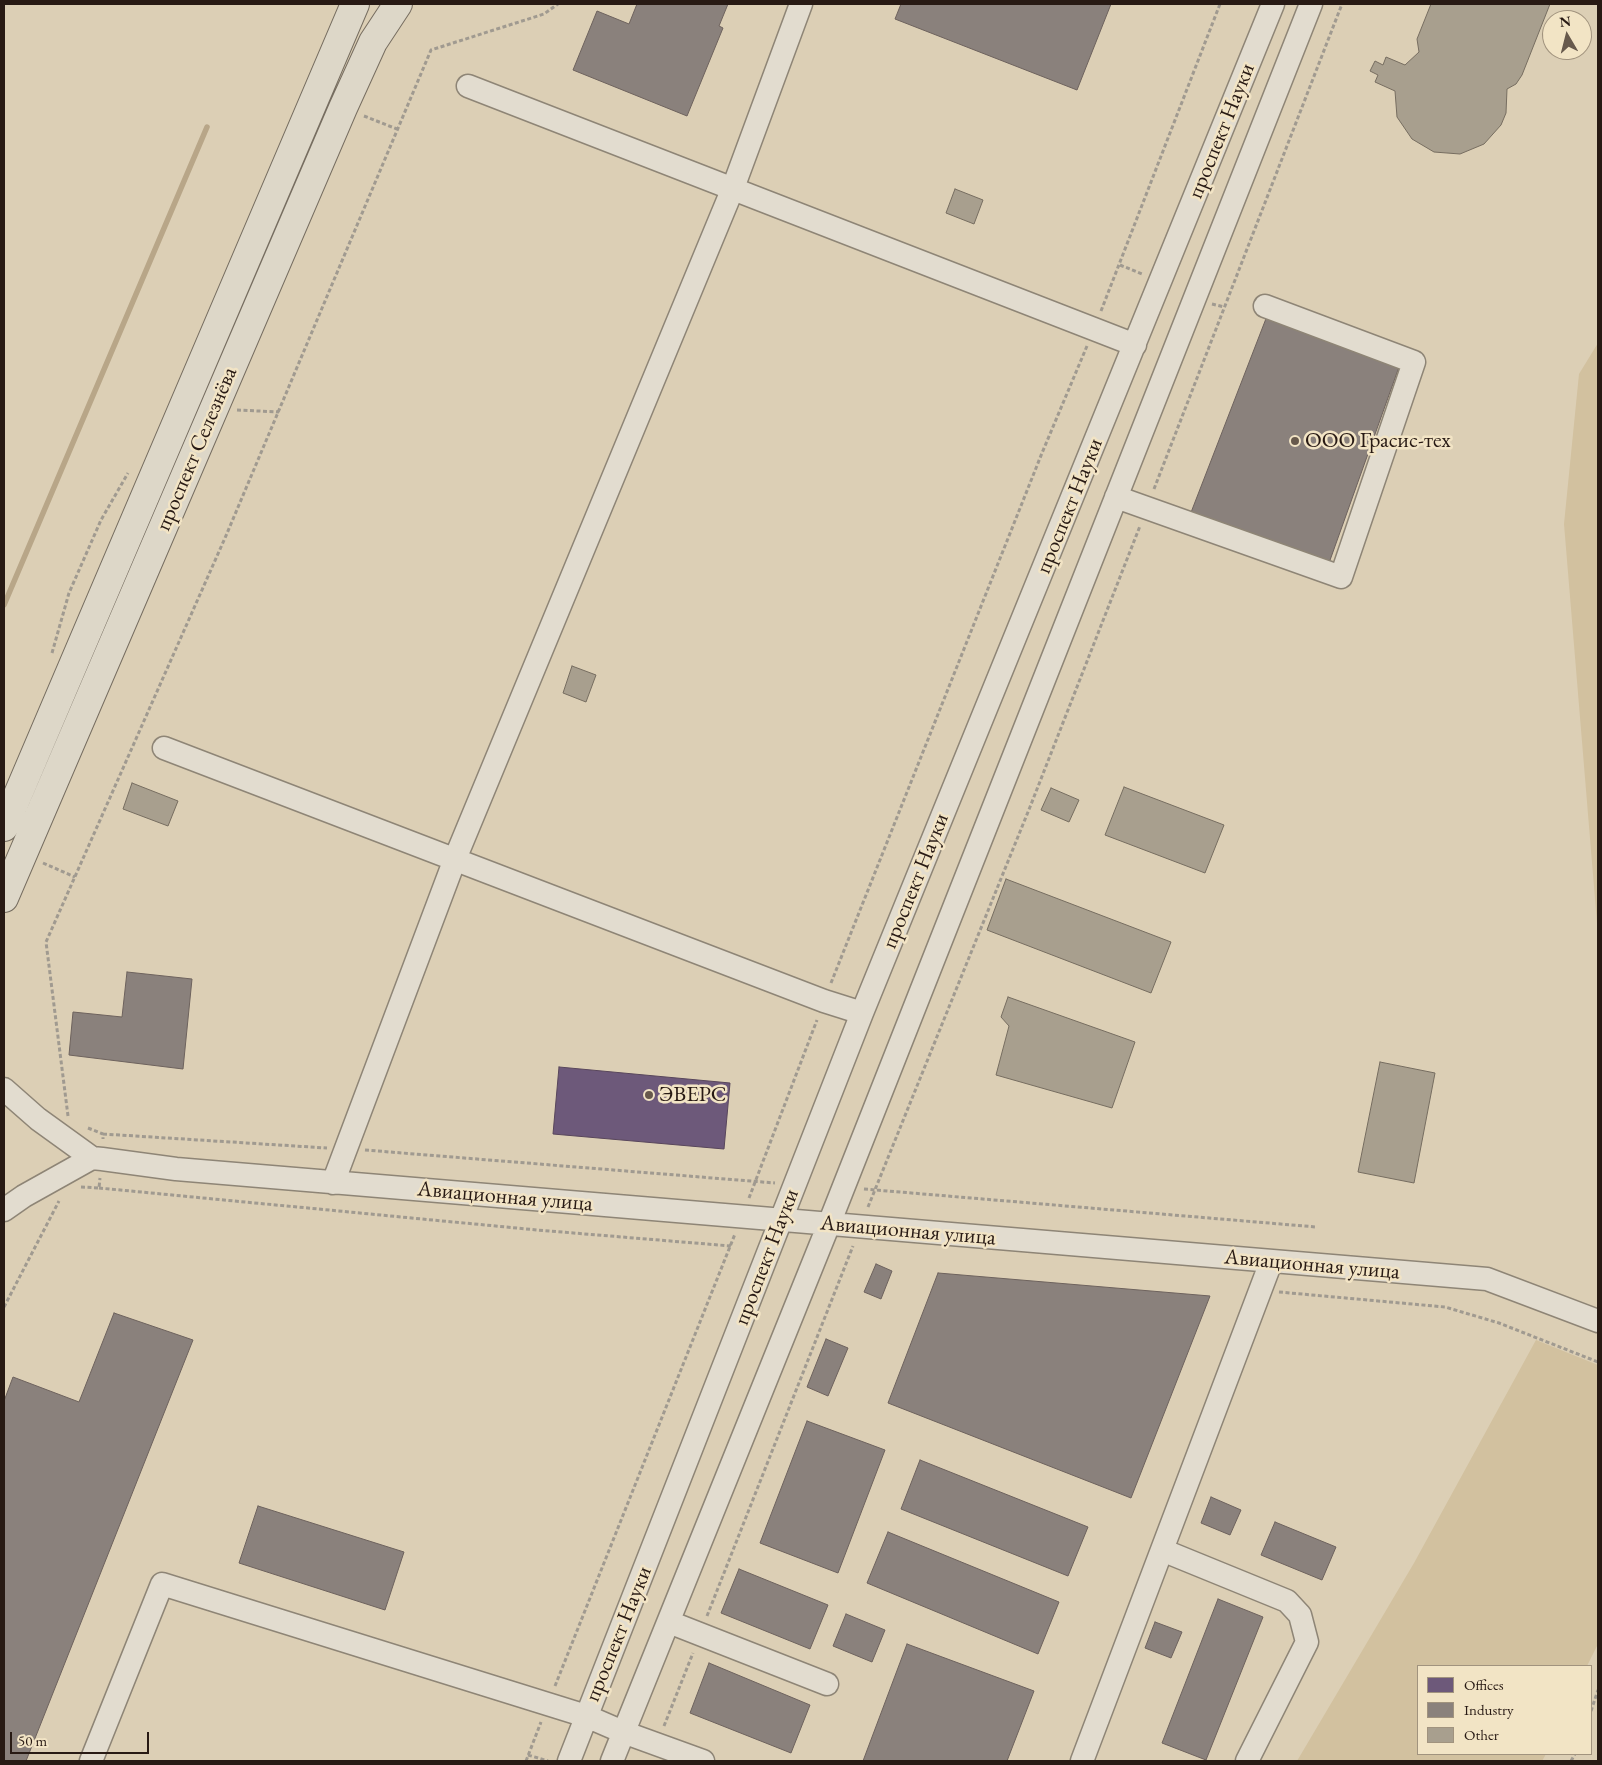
<!DOCTYPE html>
<meta charset="utf-8">
<style>
body{margin:0}
#map{position:relative;width:1602px;height:1765px;overflow:hidden;background:#dccfb5;font-family:"EB Garamond",serif}
canvas{display:block}
.frame{position:absolute;inset:0;border:5px solid #281a14;pointer-events:none}
.legend{position:absolute;left:1417px;top:1665px;width:175px;height:90px;box-sizing:border-box;background:#f2e4c5;border:1px solid #a1937e;margin:0;padding:6px 9px;list-style:none;font-size:15px;color:#281a14}
.legend li{display:flex;align-items:center;gap:10px;height:25px}
.legend b{width:25px;border:1px solid #a1937e}
.north{position:absolute;left:1542px;top:10px;width:50px;height:50px;box-sizing:border-box;background:#f2e4c5;border:1px solid #a1937e;border-radius:50%;rotate:352deg;font-size:14px;font-weight:700;line-height:20px;text-align:center;color:#281a14}
.north::after{content:'';display:block;margin:auto;width:18px;height:22px;background:#67594c;clip-path:polygon(50% 0,100% 100%,50% 72%,0 100%)}
.scale{position:absolute;left:10px;top:1732px;width:139px;height:22px;box-sizing:border-box;border:2px solid #281a14;border-top:0;padding-left:6px;font-size:15px;line-height:18px;white-space:nowrap;color:#281a14;-webkit-text-stroke:4px #f2e4c5;paint-order:stroke}
</style>
<div id="map">
<canvas width="1602" height="1765"></canvas>
<div class="frame"></div>
<ul class="legend">
<li><b style="height:14px;background:#6d597a"></b>Offices</li>
<li><b style="height:14px;background:#8a817c"></b>Industry</li>
<li><b style="height:14px;background:#a89f8e"></b>Other</li>
</ul>
<div class="north">N</div>
<div class="scale">50 m</div>
</div>
<script>
const g = document.querySelector('canvas').getContext('2d');
g.lineJoin = 'round';
function paint(path, color) {
  g.fillStyle = color;
  g.fill(path, 'evenodd');
}
function poly(rows) {
  const path = new Path2D();
  for (const r of rows) {
    path.moveTo(r[0], r[1]);
    for (let i = 2; i < r.length; i += 2) path.lineTo(r[i], r[i + 1]);
  }
  return path;
}
function stroke(path, color, width, dash) {
  g.strokeStyle = color;
  g.lineWidth = width;
  g.lineCap = dash ? 'butt' : 'round';
  g.setLineDash(dash || []);
  g.stroke(path);
}
function drawText(font, color, halo, rows, align = 'center') {
  g.font = font + ' "EB Garamond",serif';
  g.lineWidth = 5;
  g.setLineDash([]);
  g.textBaseline = 'middle';
  g.strokeStyle = halo;
  g.fillStyle = color;
  for (const [text, x, y, turn = 0] of rows) {
    g.save();
    g.translate(x, y);
    g.rotate((+turn || 0) * Math.PI / 180);
    g.textAlign = isNaN(turn) ? turn : align;
    if (halo) g.strokeText(text, 0, 0);
    g.fillText(text, 0, 0);
    g.restore();
  }
}
const green = poly([
 [1598,343,1598,935,1564,524,1579,374],
 [1536,1340,1598,1365,1598,1644,1587,1666,1418,1666,1418,1754,1546,1754,1542,1761,1297,1761,1414,1563]
]);
const offices = poly([
 [559,1067,730,1083,724,1149,553,1134,559,1067]
]);
const industry = poly([
 [637,4,728,4,719,26,723,28,687,116,573,70,597,11,629,24,637,4],
 [901,4,1111,4,1077,90,895,19,901,4],
 [1267,316,1399,367,1329,563,1190,515,1267,316],
 [127,972,192,979,183,1069,69,1055,73,1012,122,1017,127,972],
 [876,1264,892,1271,881,1299,864,1292,876,1264],
 [938,1273,1210,1296,1131,1498,888,1403,938,1273],
 [114,1313,193,1340,26,1761,4,1761,4,1401,13,1377,79,1402,114,1313],
 [826,1339,848,1348,828,1396,807,1387,826,1339],
 [807,1421,885,1450,838,1573,760,1543,807,1421],
 [920,1460,1088,1527,1068,1576,901,1509,920,1460],
 [1211,1497,1241,1510,1230,1535,1201,1523,1211,1497],
 [258,1506,404,1552,385,1610,239,1563,258,1506],
 [1275,1522,1336,1547,1322,1580,1261,1555,1275,1522],
 [888,1532,1059,1602,1038,1654,867,1583,888,1532],
 [739,1569,828,1605,810,1649,721,1613,739,1569],
 [1218,1599,1263,1617,1206,1760,1162,1743,1218,1599],
 [846,1614,885,1630,872,1662,833,1646,846,1614],
 [1155,1622,1182,1632,1171,1658,1145,1648,1155,1622],
 [907,1644,1034,1691,1007,1761,863,1761,907,1644],
 [709,1663,810,1705,791,1753,690,1713,709,1663]
]);
const stream = poly([
 [4,605,207,127]
]);
const building = poly([
 [1431,4,1550,4,1522,75,1516,84,1507,89,1506,113,1501,125,1484,144,1460,154,1434,152,1412,139,1397,117,1395,91,1375,82,1378,75,1370,71,1375,61,1383,65,1386,57,1405,65,1419,52,1417,39,1431,4],
 [955,189,983,200,974,224,946,213,955,189],
 [572,666,596,675,586,702,563,693,572,666],
 [132,783,178,801,168,826,123,809,132,783],
 [1124,787,1224,825,1205,873,1105,835,1124,787],
 [1051,788,1079,800,1069,822,1041,810,1051,788],
 [1006,879,1171,942,1151,993,987,930,1006,879],
 [1008,997,1135,1042,1112,1108,996,1075,1009,1026,1001,1017,1008,997],
 [1380,1062,1435,1073,1414,1183,1358,1172,1380,1062]
]);
const path = poly([
 [364,116,397,129],
 [1120,265,1142,274],
 [1212,304,1224,307],
 [1101,311,1220,4],
 [237,410,279,412],
 [1154,489,1342,4],
 [52,653,69,593,101,520,128,473],
 [43,863,75,877],
 [831,983,1042,453,1087,346],
 [68,1116,46,942,225,538,431,50,544,14,558,4],
 [88,1128,103,1134,103,1139],
 [103,1134,327,1148],
 [365,1150,775,1183],
 [81,1187,99,1188,100,1178],
 [99,1188,537,1230,731,1246],
 [864,1189,1316,1227],
 [749,1198,817,1020],
 [868,1207,1030,807,1140,526],
 [1279,1292,1445,1307,1499,1323,1598,1362],
 [4,1307,59,1201],
 [707,1616,853,1246],
 [555,1686,735,1234],
 [1591,1711,1598,1690],
 [664,1726,693,1653],
 [528,1755,548,1761],
 [526,1761,541,1722],
 [1571,1761,1575,1754]
]);
const minor = poly([
 [468,86,1135,345],
 [1116,497,1341,577,1414,362,1265,306],
 [164,748,824,1001,862,1013],
 [4,1089,38,1119,92,1158,102,1159,176,1169,1487,1279,1598,1321],
 [333,1183,455,859,733,188,801,4],
 [4,1210,24,1196,92,1158],
 [1162,1550,1287,1601,1300,1615,1307,1642,1247,1761],
 [669,1622,827,1684],
 [91,1761,162,1584,586,1716,623,1732,703,1761],
 [569,1761,862,1013,1273,4],
 [612,1761,829,1224,1311,4],
 [1082,1761,1271,1262]
]);
const major = poly([
 [4,827,355,4],
 [4,898,343,108,373,42,398,4]
]);
const markers = [
 [1295,441,5,"#67594c"],
 [649,1095,5,"#67594c"]
];
const streetNames = [
 ["проспект Науки",1222,131,-68],
 ["проспект Селезнёва",197,449,-67],
 ["проспект Науки",1070,506,-68],
 ["проспект Науки",916,881,-68],
 ["Авиационная улица",505,1197,5],
 ["Авиационная улица",908,1231,5],
 ["проспект Науки",767,1257,-69],
 ["Авиационная улица",1312,1265,5],
 ["проспект Науки",619,1634,-68]
];
const poiNames = [
 ["ООО Грасис-тех",1305,441],
 ["ЭВЕРС",659,1095]
];
paint(green, '#d2c19f');
paint(offices, '#6d597a');
stroke(offices, '#58465b', 1);
paint(industry, '#8a817c');
stroke(industry, '#6d625d', 1);
stroke(stream, '#b8a688', 5.5);
paint(building, '#a89f8e');
stroke(building, '#766d60', 1);
stroke(minor, '#8e8576', 25);
stroke(major, '#766d60', 30);
stroke(path, '#a09a90', 3, [4, 2.5]);
stroke(minor, '#e2dccf', 22);
stroke(major, '#ddd7c8', 28);
for (const [x, y, r, color] of markers) {
  const dot = new Path2D();
  dot.arc(x, y, r, 0, 2 * Math.PI);
  g.fillStyle = color;
  g.fill(dot);
  stroke(dot, '#f2e4c5', 2);
}
drawText('22px', '#281a14', '#f2e4c5', streetNames);
drawText('22px', '#281a14', '#f2e4c5', poiNames, 'left');
</script>
